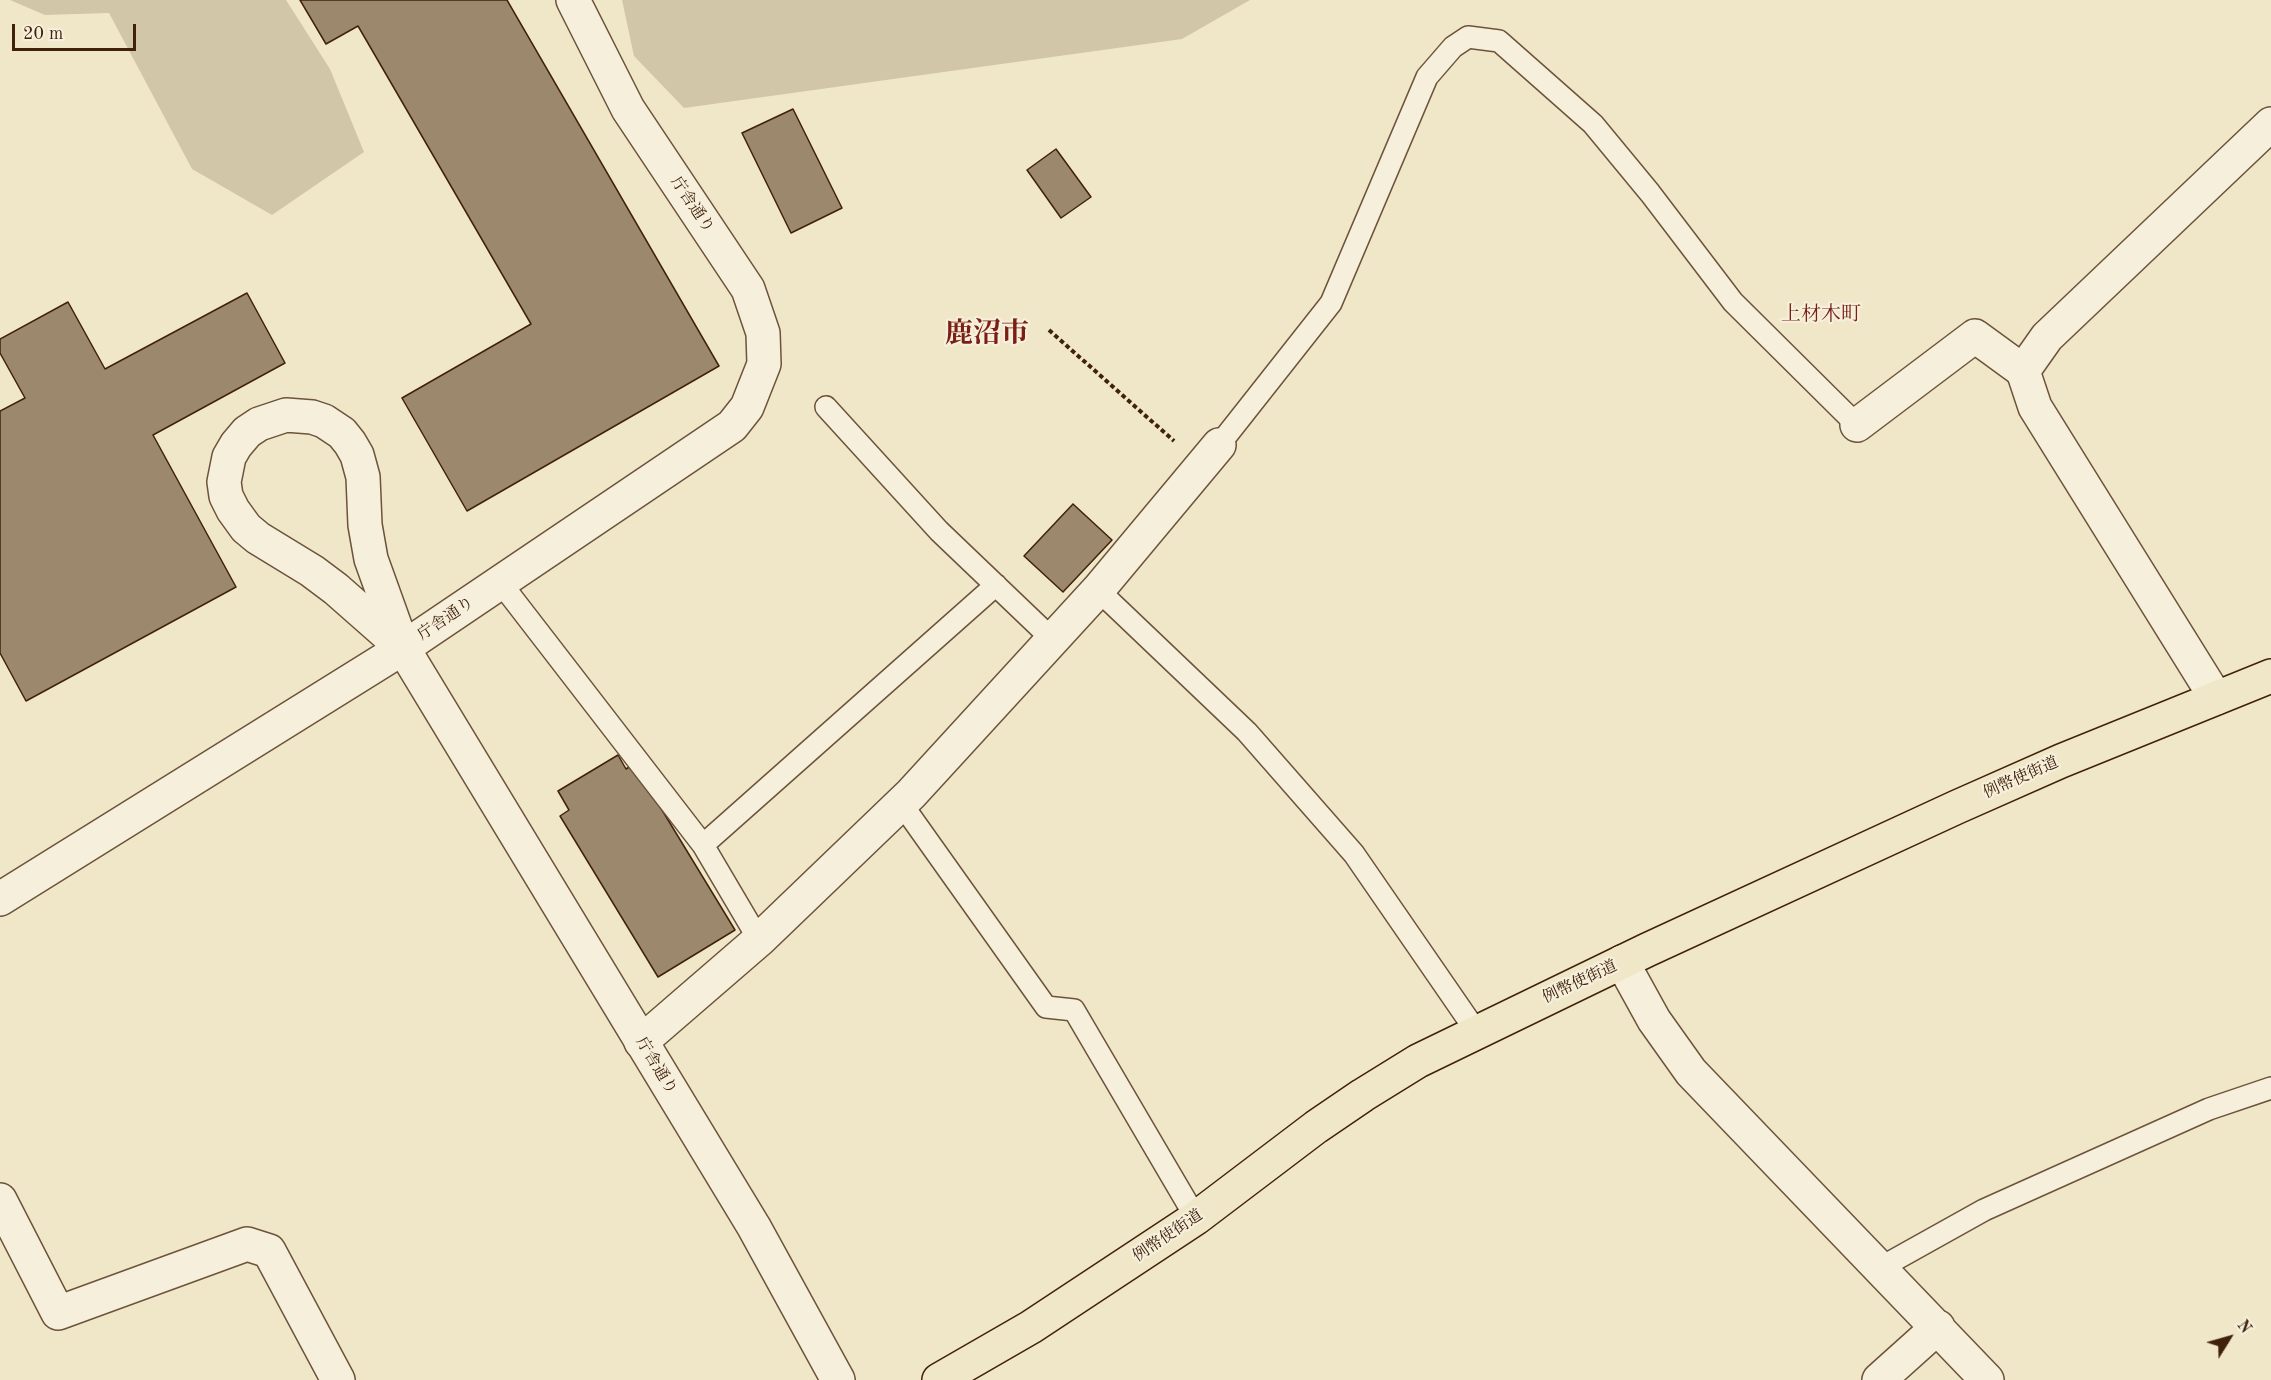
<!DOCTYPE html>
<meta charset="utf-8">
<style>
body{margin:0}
#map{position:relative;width:2271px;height:1380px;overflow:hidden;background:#f0e7c9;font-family:"Old Standard TT",serif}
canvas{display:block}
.north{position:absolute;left:2199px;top:1308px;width:60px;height:60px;-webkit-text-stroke:4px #f5efdc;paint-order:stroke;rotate:53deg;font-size:16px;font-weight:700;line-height:24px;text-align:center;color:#40220a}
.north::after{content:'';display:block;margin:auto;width:21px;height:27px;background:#40220a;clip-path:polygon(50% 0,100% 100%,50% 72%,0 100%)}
.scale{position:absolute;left:12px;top:24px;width:124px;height:27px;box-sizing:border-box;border:3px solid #40220a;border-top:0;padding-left:8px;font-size:18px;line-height:21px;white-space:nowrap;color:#40220a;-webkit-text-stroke:4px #f5efdc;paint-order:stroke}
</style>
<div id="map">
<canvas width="2271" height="1380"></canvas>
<div class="north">N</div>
<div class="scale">20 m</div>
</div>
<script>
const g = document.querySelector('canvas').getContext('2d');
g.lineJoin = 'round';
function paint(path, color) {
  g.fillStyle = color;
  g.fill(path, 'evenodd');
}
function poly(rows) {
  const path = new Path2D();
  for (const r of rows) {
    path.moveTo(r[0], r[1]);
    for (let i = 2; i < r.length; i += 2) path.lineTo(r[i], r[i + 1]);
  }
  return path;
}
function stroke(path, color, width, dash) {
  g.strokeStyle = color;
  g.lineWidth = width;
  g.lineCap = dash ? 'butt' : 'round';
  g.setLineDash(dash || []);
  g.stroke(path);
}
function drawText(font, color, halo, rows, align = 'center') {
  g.font = font + ' "Old Standard TT","Noto Serif JP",serif';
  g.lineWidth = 4.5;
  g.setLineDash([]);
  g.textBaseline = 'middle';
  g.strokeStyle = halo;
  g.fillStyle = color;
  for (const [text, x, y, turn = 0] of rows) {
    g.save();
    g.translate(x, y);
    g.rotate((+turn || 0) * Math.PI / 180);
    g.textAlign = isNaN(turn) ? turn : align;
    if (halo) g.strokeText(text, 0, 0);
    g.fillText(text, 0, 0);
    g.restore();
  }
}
const green = poly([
 [10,0,286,0,330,69,364,152,272,215,192,169,109,13,45,15],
 [622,0,1250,0,1182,39,684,108,634,56]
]);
const building = poly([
 [300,0,507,0,719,366,467,511,402,398,531,324,358,26,326,44,300,0],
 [793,109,842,208,791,233,742,133,793,109],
 [1056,149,1091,197,1061,218,1027,170,1056,149],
 [247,293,285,363,153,435,236,587,26,701,0,653,0,411,25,398,0,353,0,339,68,302,105,369,247,293],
 [1073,504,1112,540,1063,592,1024,556,1073,504],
 [618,755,626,769,634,764,735,930,658,977,560,816,569,810,558,791,618,755]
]);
const path = poly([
 [1049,330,1174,441]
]);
const service = poly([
 [826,407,939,531,1052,639],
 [1219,445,1331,303,1427,77,1453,47,1468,37,1499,41,1593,124,1650,193,1733,302,1857,425],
 [500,582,703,845,759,940],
 [1098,590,1247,732,1354,854,1476,1031],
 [901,803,1046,1007,1074,1010,1196,1218],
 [703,845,996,585],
 [1880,1268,1984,1210,2209,1109,2271,1088]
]);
const minor = poly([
 [1857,425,1975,336,2023,371],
 [0,899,403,648],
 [1622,962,1654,1020,1691,1072,1987,1380],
 [641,1042,759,940,911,794,1098,590,1219,445],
 [0,1200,58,1313,247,1244,269,1251,338,1380],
 [1879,1380,1938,1327]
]);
const tertiary = poly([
 [403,648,336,589,312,571,258,538,246,528,233,510,226,496,224,482,229,457,236,445,247,432,259,424,286,415,312,417,324,421,342,433,350,443,357,455,363,477,365,525,371,559,403,648,754,1227,838,1380],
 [403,648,732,426,747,407,764,364,763,333,748,289,628,109,573,0],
 [2216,698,2035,407,2023,371,2047,337,2271,124]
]);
const trunk = poly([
 [939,1380,1031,1327,1196,1218,1316,1127,1363,1095,1418,1061,1647,950,1957,807,2061,761,2271,676]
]);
const streetNames = [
 ["庁舎通り",692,205,56],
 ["庁舎通り",446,619,-34],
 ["例幣使街道",2021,778,-24],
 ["例幣使街道",1580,982,-25],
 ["庁舎通り",656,1066,59],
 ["例幣使街道",1168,1236,-34]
];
const quarterNames = [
 ["上材木町",1821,315]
];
const townNames = [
 ["鹿沼市",987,335]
];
paint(green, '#d2c6a9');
paint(building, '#9c886d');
stroke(building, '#40220a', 1.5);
stroke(service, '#6c533a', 24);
stroke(minor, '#6c533a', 36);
stroke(tertiary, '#6c533a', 36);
stroke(trunk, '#40220a', 36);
stroke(path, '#40220a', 4, [4.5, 3]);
stroke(service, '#f5efdc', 21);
stroke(minor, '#f5efdc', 33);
stroke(tertiary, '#f5efdc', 33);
stroke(trunk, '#f0e7c9', 33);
drawText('16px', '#40220a', '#f5efdc', streetNames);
drawText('20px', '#7a1f14', '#f5efdc', quarterNames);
drawText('bold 28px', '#7a1f14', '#f5efdc', townNames);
</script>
